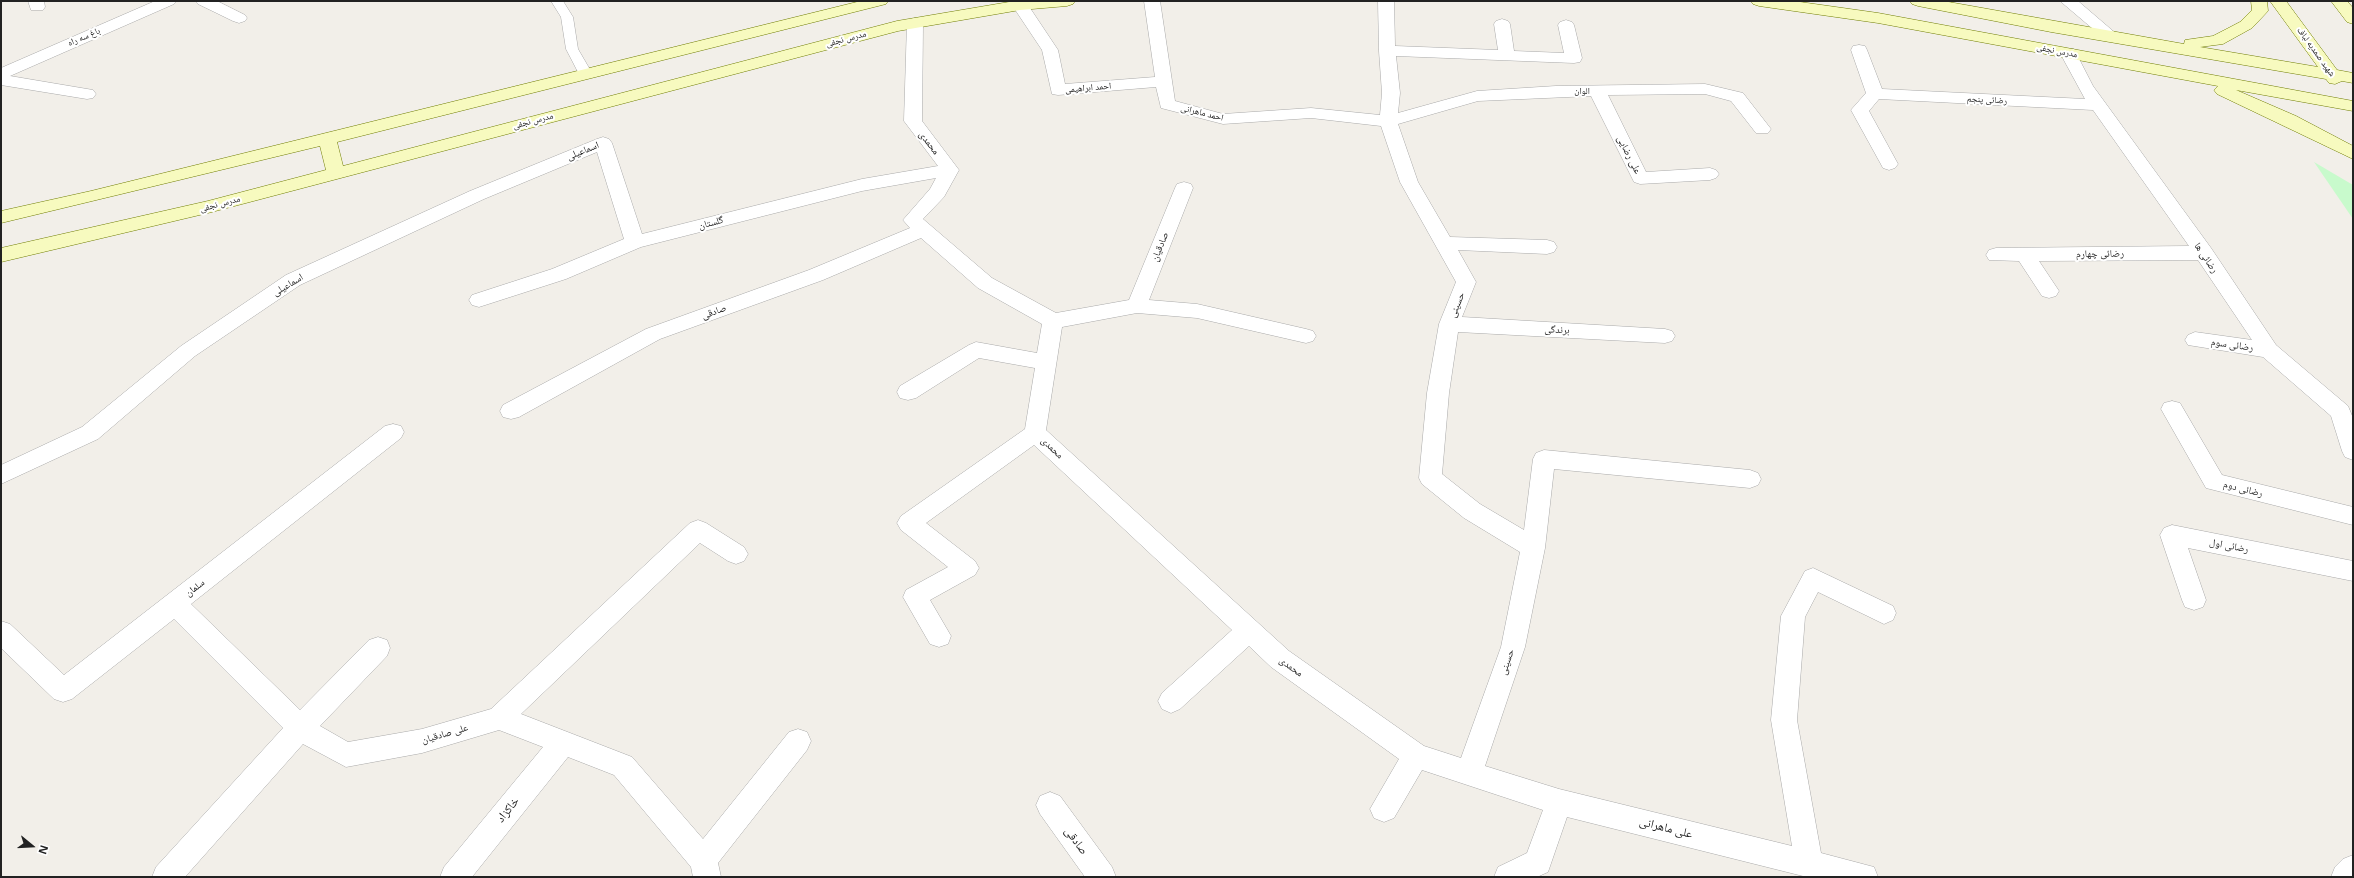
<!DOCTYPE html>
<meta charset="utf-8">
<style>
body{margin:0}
#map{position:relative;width:2354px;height:878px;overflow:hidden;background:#f2efe9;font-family:"Noto Sans",sans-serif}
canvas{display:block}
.frame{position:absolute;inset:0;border:2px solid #222;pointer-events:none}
.north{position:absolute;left:12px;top:826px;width:40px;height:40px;-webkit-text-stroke:3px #fff;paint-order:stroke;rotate:108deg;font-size:11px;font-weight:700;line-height:16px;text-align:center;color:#222}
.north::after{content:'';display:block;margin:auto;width:14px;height:18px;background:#222;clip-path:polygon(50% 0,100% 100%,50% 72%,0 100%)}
</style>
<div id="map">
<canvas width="2354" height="878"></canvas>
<div class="frame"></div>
<div class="north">N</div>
</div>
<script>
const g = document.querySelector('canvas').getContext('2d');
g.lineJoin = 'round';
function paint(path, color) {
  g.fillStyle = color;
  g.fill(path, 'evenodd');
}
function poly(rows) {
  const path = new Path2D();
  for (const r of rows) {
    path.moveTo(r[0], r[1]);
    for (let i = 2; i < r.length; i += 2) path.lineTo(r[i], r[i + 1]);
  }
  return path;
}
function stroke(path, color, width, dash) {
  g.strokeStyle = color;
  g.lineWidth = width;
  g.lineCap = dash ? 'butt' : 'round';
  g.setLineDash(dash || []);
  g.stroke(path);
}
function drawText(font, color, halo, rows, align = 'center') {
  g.font = font + ' "Noto Sans","Noto Naskh Arabic",sans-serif';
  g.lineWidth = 4;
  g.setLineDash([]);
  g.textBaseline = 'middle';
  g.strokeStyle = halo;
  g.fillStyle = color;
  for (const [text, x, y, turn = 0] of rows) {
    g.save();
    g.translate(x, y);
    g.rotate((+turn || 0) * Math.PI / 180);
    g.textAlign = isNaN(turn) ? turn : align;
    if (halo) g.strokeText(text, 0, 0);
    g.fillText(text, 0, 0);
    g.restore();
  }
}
const park = poly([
 [2314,162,2353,185,2353,219]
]);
const service = poly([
 [551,1,563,1,573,17,578,49,592,73,590,76,580,76,566,49,561,17,551,1]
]);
const minor = poly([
 [28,1,44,1,45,7,43,10,31,10,28,1],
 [155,1,176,1,174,4,10,76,93,90,96,94,93,98,87,99,1,85,1,68,155,1],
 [196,1,217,1,245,15,247,18,245,21,239,23,233,21,198,4,196,1],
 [1144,1,1160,1,1175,101,1223,114,1311,108,1380,115,1382,93,1379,51,1378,1,1394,1,1395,46,1498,50,1494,24,1496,21,1502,19,1508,21,1510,24,1514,51,1564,53,1558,25,1560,22,1566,20,1572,22,1574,25,1582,58,1580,62,1574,63,1396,56,1400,93,1398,113,1477,91,1556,86,1705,84,1743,93,1771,129,1768,133,1756,133,1731,101,1705,94,1608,95,1646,172,1710,168,1716,170,1719,174,1716,178,1710,180,1640,184,1634,182,1591,96,1478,101,1398,124,1418,182,1450,237,1547,240,1554,242,1557,247,1554,252,1547,254,1458,250,1476,282,1462,317,1665,329,1672,331,1675,336,1672,341,1665,343,1458,332,1449,393,1442,474,1480,504,1524,530,1533,459,1536,453,1544,450,1750,470,1758,473,1761,479,1758,485,1750,488,1554,469,1545,548,1525,647,1485,766,1559,789,1792,846,1771,720,1781,616,1805,571,1813,568,1893,606,1896,613,1893,620,1884,624,1818,592,1805,617,1797,720,1821,853,1874,867,1878,877,1807,877,1567,817,1548,872,1537,877,1494,877,1498,867,1527,853,1543,810,1422,770,1394,818,1384,822,1374,818,1370,809,1399,759,1271,667,1249,646,1180,709,1171,713,1162,709,1158,701,1162,693,1232,630,1034,445,926,523,975,561,979,568,975,575,930,600,951,636,948,644,939,647,930,644,903,597,906,590,948,567,901,530,897,523,901,516,1025,429,1035,368,979,358,916,398,908,400,900,398,897,392,900,386,969,345,976,342,1037,353,1042,324,978,288,921,238,823,280,660,339,519,417,511,419,503,417,500,411,503,405,646,329,809,270,910,228,903,220,930,189,936,178,862,191,641,247,566,279,479,307,472,305,469,300,472,295,552,269,624,239,597,152,484,199,300,285,195,356,98,439,1,484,1,465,82,427,181,346,286,275,470,191,597,139,603,137,609,139,612,143,642,234,862,179,938,166,904,121,907,23,909,20,915,18,921,20,923,23,922,121,959,170,944,197,923,219,992,278,1056,313,1129,300,1175,188,1177,184,1184,182,1191,184,1193,188,1149,300,1197,304,1306,329,1313,331,1316,336,1313,341,1306,343,1197,318,1137,313,1062,327,1046,430,1289,651,1424,746,1461,758,1501,647,1520,552,1464,518,1422,484,1419,478,1427,393,1439,324,1456,282,1400,182,1381,126,1311,118,1223,124,1161,108,1156,87,1058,95,1052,94,1042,50,1012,5,1014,2,1026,2,1058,50,1065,84,1155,77,1144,1],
 [2060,1,2078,1,2120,37,2118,40,2106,40,2060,1],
 [1859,45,1865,46,1867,50,1882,89,2085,99,2060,53,2062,49,2074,49,2093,86,2211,248,2276,345,2348,406,2353,418,2353,460,2345,457,2342,451,2331,416,2263,357,2188,345,2185,340,2188,335,2195,332,2252,340,2198,260,2039,261,2059,291,2056,296,2049,298,2042,296,2019,261,1989,260,1986,255,1989,250,1996,248,2189,246,2093,110,1879,99,1869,111,1898,164,1895,168,1889,170,1883,168,1851,110,1866,93,1851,50,1853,46,1859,45],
 [2172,401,2180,403,2222,475,2353,507,2353,525,2206,488,2161,409,2164,403,2172,401],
 [393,424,401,426,404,432,401,438,191,604,300,710,369,640,378,637,387,640,390,648,387,656,320,726,348,742,422,729,491,709,690,523,698,520,706,523,744,547,748,554,744,561,736,564,728,561,700,543,521,714,632,757,703,839,789,732,798,729,807,732,811,741,807,750,718,863,721,877,693,877,691,867,614,775,568,757,472,877,440,877,444,867,543,747,499,730,422,753,346,767,303,744,185,877,152,877,156,867,283,728,174,619,72,699,63,702,54,699,1,648,1,621,10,624,64,675,385,426,393,424],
 [2172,525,2353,561,2353,581,2188,548,2206,600,2203,607,2194,610,2185,607,2182,600,2160,535,2164,528,2172,525],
 [1050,792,1060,796,1112,867,1116,877,1085,877,1040,814,1036,805,1040,796,1050,792],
 [2353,855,2353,877,2331,877,2335,867,2343,859,2353,855]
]);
const secondary = poly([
 [861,1,888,1,886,4,337,142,343,166,897,21,1015,1,1075,1,1073,4,1067,6,1020,10,898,31,208,213,1,262,1,248,208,201,326,170,320,146,1,223,1,211,91,191,861,1],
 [1751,1,1793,1,1878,13,2353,101,2353,111,2236,90,2296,116,2353,146,2353,159,2217,94,2214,90,2218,86,1878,23,1759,6,1753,4,1751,1],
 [1910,1,1943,1,2184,44,2185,40,2213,36,2240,22,2252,10,2251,1,2267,1,2268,11,2252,28,2223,44,2200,47,2318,67,2270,1,2286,1,2337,70,2353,73,2353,83,2342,81,2335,84,2329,83,2326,79,2051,32,1918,6,1912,4,1910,1],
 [2331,1,2347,1,2353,8,2353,24,2347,22,2331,1]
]);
const farStreetnames = [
 ["باغ سه راه",84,37,-23],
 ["مدرس نجفی",846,39,-15],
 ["مدرس نجفی",2057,51,11],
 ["شهید صمدیه لباف",2316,52,54],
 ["احمد ابراهیمی",1088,88,-5],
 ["الوان",1582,91],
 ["رضائی پنجم",1987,100,3],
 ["احمد ماهرانی",1202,113,14],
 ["مدرس نجفی",533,121,-15],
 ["مدرس نجفی",220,204,-15]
];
const streetNames = [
 ["محمدی",929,143,53],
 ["اسماعیلی",583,151,-22],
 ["علی رضایی",1629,155,63],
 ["گلستان",711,223,-15],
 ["صادقیان",1160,247,-68],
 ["رضائی چهارم",2100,254,-1],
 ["رضائی ها",2206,258,56],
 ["اسماعیلی",288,285,-31],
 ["حسینی",1457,305,-68],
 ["صادقی",714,312,-20],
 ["برندگی",1557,330,3],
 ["رضائی سوم",2232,345,8],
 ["محمدی",1052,448,43],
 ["رضائی دوم",2243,489,14],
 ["رضائی اول",2229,546,11],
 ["سلمان",195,588,-38],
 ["حسینی",1507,662,-71],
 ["محمدی",1291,667,36],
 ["علی صادقیان",445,734,-16]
];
const nearStreetnames = [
 ["خاکزاد",508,810,-51],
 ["علی ماهرانی",1666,828,14],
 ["صادقی",1076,841,54]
];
paint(park, '#c8facc');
stroke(service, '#a9a9a9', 1);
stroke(minor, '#a9a9a9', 1);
stroke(secondary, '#707d05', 1);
paint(service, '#fff');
paint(minor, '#fff');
paint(secondary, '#f7fabf');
drawText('9px', '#222', '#fff', farStreetnames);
drawText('10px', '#222', '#fff', streetNames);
drawText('12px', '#222', '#fff', nearStreetnames);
</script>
